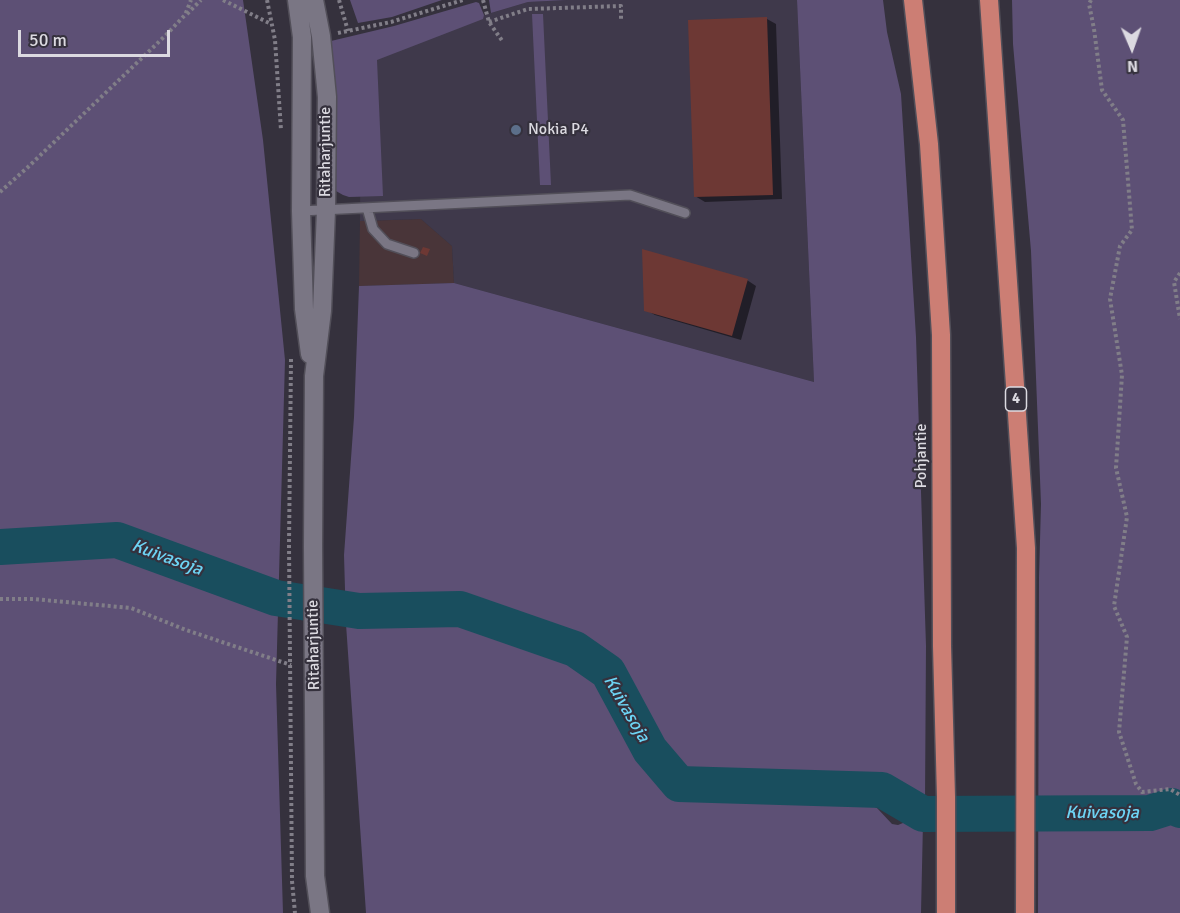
<!DOCTYPE html>
<style>
body{margin:0}
#map{position:relative;width:1180px;height:913px;overflow:hidden;background:#35313d;font-family:Signika,sans-serif}
canvas{display:block}
.north{position:absolute;left:1102px;top:18px;width:60px;height:60px;-webkit-text-stroke:4px #35313d;paint-order:stroke;rotate:178deg;font-size:16px;font-weight:700;line-height:24px;text-align:center;color:#dcdae1}
.north::after{content:'';display:block;margin:auto;width:21px;height:27px;background:#dcdae1;clip-path:polygon(50% 0,100% 100%,50% 72%,0 100%)}
.scale{position:absolute;left:18px;top:30px;width:152px;height:27px;box-sizing:border-box;border:3px solid #dcdae1;border-top:0;padding-left:8px;font-size:18px;line-height:21px;white-space:nowrap;color:#dcdae1;-webkit-text-stroke:4px #35313d;paint-order:stroke}
</style>
<div id="map">
<canvas width="1180" height="913"></canvas>
<div class="north">N</div>
<div class="scale">50 m</div>
</div>
<script>
const g = document.querySelector('canvas').getContext('2d');
g.lineJoin = 'round';
function paint(path, color) {
  g.fillStyle = color;
  g.fill(path, 'evenodd');
}
function poly(rows) {
  const path = new Path2D();
  for (const r of rows) {
    path.moveTo(r[0], r[1]);
    for (let i = 2; i < r.length; i += 2) path.lineTo(r[i], r[i + 1]);
  }
  return path;
}
function stroke(path, color, width, dash) {
  g.strokeStyle = color;
  g.lineWidth = width;
  g.lineCap = dash ? 'butt' : 'round';
  g.setLineDash(dash || []);
  g.stroke(path);
}
function drawText(font, color, halo, rows, align = 'center') {
  g.font = font + ' Signika,sans-serif';
  g.lineWidth = 4.5;
  g.setLineDash([]);
  g.textBaseline = 'middle';
  g.strokeStyle = halo;
  g.fillStyle = color;
  for (const [text, x, y, turn = 0] of rows) {
    g.save();
    g.translate(x, y);
    g.rotate((+turn || 0) * Math.PI / 180);
    g.textAlign = isNaN(turn) ? turn : align;
    if (halo) g.strokeText(text, 0, 0);
    g.fillText(text, 0, 0);
    g.restore();
  }
}
const commercial = poly([
 [421,219,452,246,454,283,359,286,360,221]
]);
const built = poly([
 [567,0,797,0,814,382,454,283,452,246,421,219,360,221,361,52,528,2]
]);
const green = poly([
 [0,0,243,0,263,140,285,360,276,684,283,913,0,913],
 [350,0,442,0,392,17,358,23],
 [489,0,567,0,528,2,491,13],
 [797,0,883,0,887,32,901,94,916,337,926,646,925,801,909,801,894,787,884,784,825,780,804,776,803,794,868,804,877,808,892,824,898,825,908,821,923,822,921,913,366,913,346,624,344,555,354,417,359,286,454,283,814,382],
 [1012,0,1180,0,1180,913,1038,913,1039,577,1041,504,1031,251,1013,44],
 [476,2,479,3,484,15,483,19,377,60,383,196,349,197,343,195,336,191,334,186,331,41,394,26],
 [532,14,543,14,551,185,540,185]
]);
const shadow = poly([
 [767,19,776,24,782,199,705,202,695,196],
 [747,280,756,286,741,340,655,315,646,310]
]);
const river = poly([
 [0,547,117,540,276,598,359,611,460,609,575,649,608,672,650,750,679,784,882,790,923,814,1150,813,1172,806,1180,810]
]);
const building = poly([
 [767,17,773,195,694,197,688,20],
 [423,247,430,249,427,256,420,253],
 [642,249,748,279,732,336,644,311]
]);
const path = poly([
 [223,0,271,24],
 [267,0,275,40,281,130],
 [339,0,348,31],
 [483,0,489,22,503,42],
 [1091,0,1089,4,1094,29,1102,90,1123,120,1132,230,1120,246,1110,299,1122,375,1116,468,1127,517,1114,606,1127,637,1119,732,1136,784,1142,792,1170,789,1180,795],
 [187,14,201,0],
 [489,22,528,9,621,6,621,19],
 [338,33,391,22,463,0],
 [0,192,27,168,166,35,185,15,191,0],
 [1180,273,1174,282,1180,319],
 [291,359,289,545,292,881,295,913],
 [0,599,33,599,131,608,186,630,291,665]
]);
const lane = poly([
 [367,208,373,229,387,244,414,253],
 [301,211,630,195,685,213]
]);
const secondary = poly([
 [297,0,302,37,301,211,304,309,310,354],
 [314,0,321,36,327,97,326,210,322,311,314,376,313,546,315,876,320,913]
]);
const highway = poly([
 [913,0,929,144,941,335,942,646,946,797,946,913],
 [989,0,1026,548,1025,913]
]);
const markers = [
 [516,130,6,"#5c6f8a"]
];
const shields = [
 [1016,399,21]
];
const shieldNames = [
 ["4",1016,399]
];
const poiNames = [
 ["Nokia P4",528,130]
];
const streetNames = [
 ["Ritaharjuntie",326,152,-90],
 ["Pohjantie",922,456,-90],
 ["Ritaharjuntie",314,645,-91]
];
const waterNames = [
 ["Kuivasoja",167,558,20],
 ["Kuivasoja",626,709,60],
 ["Kuivasoja",1102,813]
];
paint(commercial, '#493539');
paint(built, '#3f394b');
paint(green, '#5d5075');
paint(shadow, '#0007');
stroke(river, '#194e5e', 36);
paint(building, '#6d3834');
stroke(lane, '#524f59', 12);
stroke(secondary, '#524f59', 21);
stroke(highway, '#524f59', 21);
stroke(path, '#817e88', 4, [3, 3]);
stroke(lane, '#7a7684', 9);
stroke(secondary, '#7a7684', 18);
stroke(highway, '#cc7e74', 18);
for (const [x, y, r, color] of markers) {
  const dot = new Path2D();
  dot.arc(x, y, r, 0, 2 * Math.PI);
  g.fillStyle = color;
  g.fill(dot);
  stroke(dot, '#35313d', 2);
}
for (const [x, y, w] of shields) {
  const box = new Path2D();
  box.roundRect(x - w / 2, y - 12, w, 24, 4.5);
  g.fillStyle = '#35313d';
  g.fill(box);
  stroke(box, '#dcdae1', 1.5);
}
drawText('bold 15px', '#dcdae1', null, shieldNames);
drawText('16px', '#dcdae1', '#35313d', poiNames, 'left');
drawText('16px', '#dcdae1', '#35313d', streetNames);
drawText('italic 18px', '#6dd4f4', '#35313d', waterNames);
</script>
